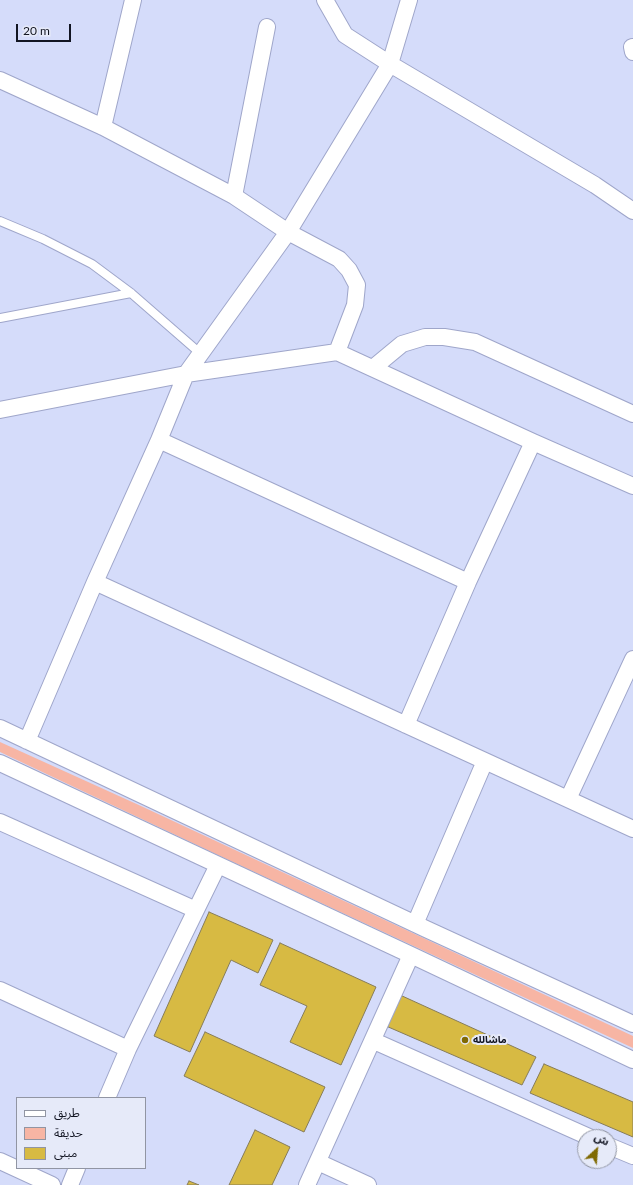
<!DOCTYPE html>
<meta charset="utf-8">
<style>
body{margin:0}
#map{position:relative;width:633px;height:1185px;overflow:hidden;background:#d5dcfa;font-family:Lato,"Noto Sans Arabic",sans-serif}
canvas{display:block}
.legend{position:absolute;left:16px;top:1097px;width:130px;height:72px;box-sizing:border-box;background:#e6eaf9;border:1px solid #9195a3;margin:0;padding:5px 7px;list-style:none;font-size:12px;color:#121522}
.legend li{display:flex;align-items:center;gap:8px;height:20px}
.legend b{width:20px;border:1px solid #9195a3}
.north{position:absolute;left:577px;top:1129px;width:40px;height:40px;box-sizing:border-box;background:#e6eaf9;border:1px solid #9195a3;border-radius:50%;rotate:26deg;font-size:11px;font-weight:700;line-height:16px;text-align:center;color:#121522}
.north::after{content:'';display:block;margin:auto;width:14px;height:18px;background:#806a03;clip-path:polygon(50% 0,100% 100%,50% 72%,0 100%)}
.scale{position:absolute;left:16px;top:24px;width:55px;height:18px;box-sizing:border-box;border:2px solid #121522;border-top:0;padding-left:5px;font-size:12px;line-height:14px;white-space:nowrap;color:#121522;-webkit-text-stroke:3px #e6eaf9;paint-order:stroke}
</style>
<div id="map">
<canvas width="633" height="1185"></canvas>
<ul class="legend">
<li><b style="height:5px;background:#fff"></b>طريق</li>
<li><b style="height:11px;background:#f7b5a4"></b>حديقة</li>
<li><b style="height:11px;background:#d7ba43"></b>مبنى</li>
</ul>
<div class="north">ش</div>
<div class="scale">20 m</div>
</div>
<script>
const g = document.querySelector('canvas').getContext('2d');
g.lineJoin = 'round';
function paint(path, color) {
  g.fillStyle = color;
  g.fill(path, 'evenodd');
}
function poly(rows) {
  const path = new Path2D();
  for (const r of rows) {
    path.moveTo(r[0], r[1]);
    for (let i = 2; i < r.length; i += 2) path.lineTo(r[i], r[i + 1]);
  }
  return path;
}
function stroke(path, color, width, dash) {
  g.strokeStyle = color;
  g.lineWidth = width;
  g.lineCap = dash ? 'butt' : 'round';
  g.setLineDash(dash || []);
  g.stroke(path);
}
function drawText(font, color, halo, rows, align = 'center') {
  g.font = font + ' Lato,"Noto Sans Arabic",sans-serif';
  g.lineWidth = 4;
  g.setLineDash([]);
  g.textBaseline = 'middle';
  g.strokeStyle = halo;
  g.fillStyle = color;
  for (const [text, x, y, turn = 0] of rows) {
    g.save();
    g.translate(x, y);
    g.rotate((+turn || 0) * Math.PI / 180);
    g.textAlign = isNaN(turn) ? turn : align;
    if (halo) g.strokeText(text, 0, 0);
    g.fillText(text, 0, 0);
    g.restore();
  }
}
const green = poly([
 [0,742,141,806,633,1036,633,1048,220,856,0,752]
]);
const building = poly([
 [209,912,273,940,258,973,231,960,190,1052,154,1036,209,912],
 [280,943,376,987,341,1065,290,1042,307,1006,260,985,280,943],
 [400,995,536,1057,522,1085,386,1026,400,995],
 [205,1032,325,1087,304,1132,184,1076,205,1032],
 [544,1064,633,1102,633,1137,530,1093,544,1064],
 [255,1130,290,1147,272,1185,229,1185,255,1130],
 [189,1181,199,1185,187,1185,189,1181]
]);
const lane = poly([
 [0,221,43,239,92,264,131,293,201,354],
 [0,318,131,293]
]);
const street = poly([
 [325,0,345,35,390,64,595,185,633,211],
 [632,47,633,52],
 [0,80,103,127,234,196,288,232,339,259,349,270,357,285,355,305,337,352],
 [103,127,133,0],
 [234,196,267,27],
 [373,368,402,344,425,337,444,337,475,342,633,414],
 [0,410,186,374,337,352,533,442,633,486],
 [159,440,468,582],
 [95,582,633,829],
 [406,725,468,582,533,442],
 [0,728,426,929,633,1024],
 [27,741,95,582,159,440,186,374,288,232,390,64,409,0],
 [0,763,411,955,633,1060],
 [568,799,633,659],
 [0,822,196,910],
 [415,924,485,761],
 [0,990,128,1049],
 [374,1041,589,1137],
 [107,1098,128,1049,218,865],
 [609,1146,633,1156],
 [0,1161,52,1185],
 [318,1162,368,1185],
 [70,1185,77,1168],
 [307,1185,411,955]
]);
const markers = [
 [465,1040,4,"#806a03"]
];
const poiNames = [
 ["ماشالله",473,1040]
];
paint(green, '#f7b5a4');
paint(building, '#d7ba43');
stroke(building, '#867c59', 1);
stroke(lane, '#9fa6ca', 10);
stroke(street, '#9fa6ca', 18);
stroke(lane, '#fff', 8);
stroke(street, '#fff', 16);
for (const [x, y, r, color] of markers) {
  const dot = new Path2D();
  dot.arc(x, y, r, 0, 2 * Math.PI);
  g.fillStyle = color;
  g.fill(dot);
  stroke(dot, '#e6eaf9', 1.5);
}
drawText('bold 10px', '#121522', '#e6eaf9', poiNames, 'left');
</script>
